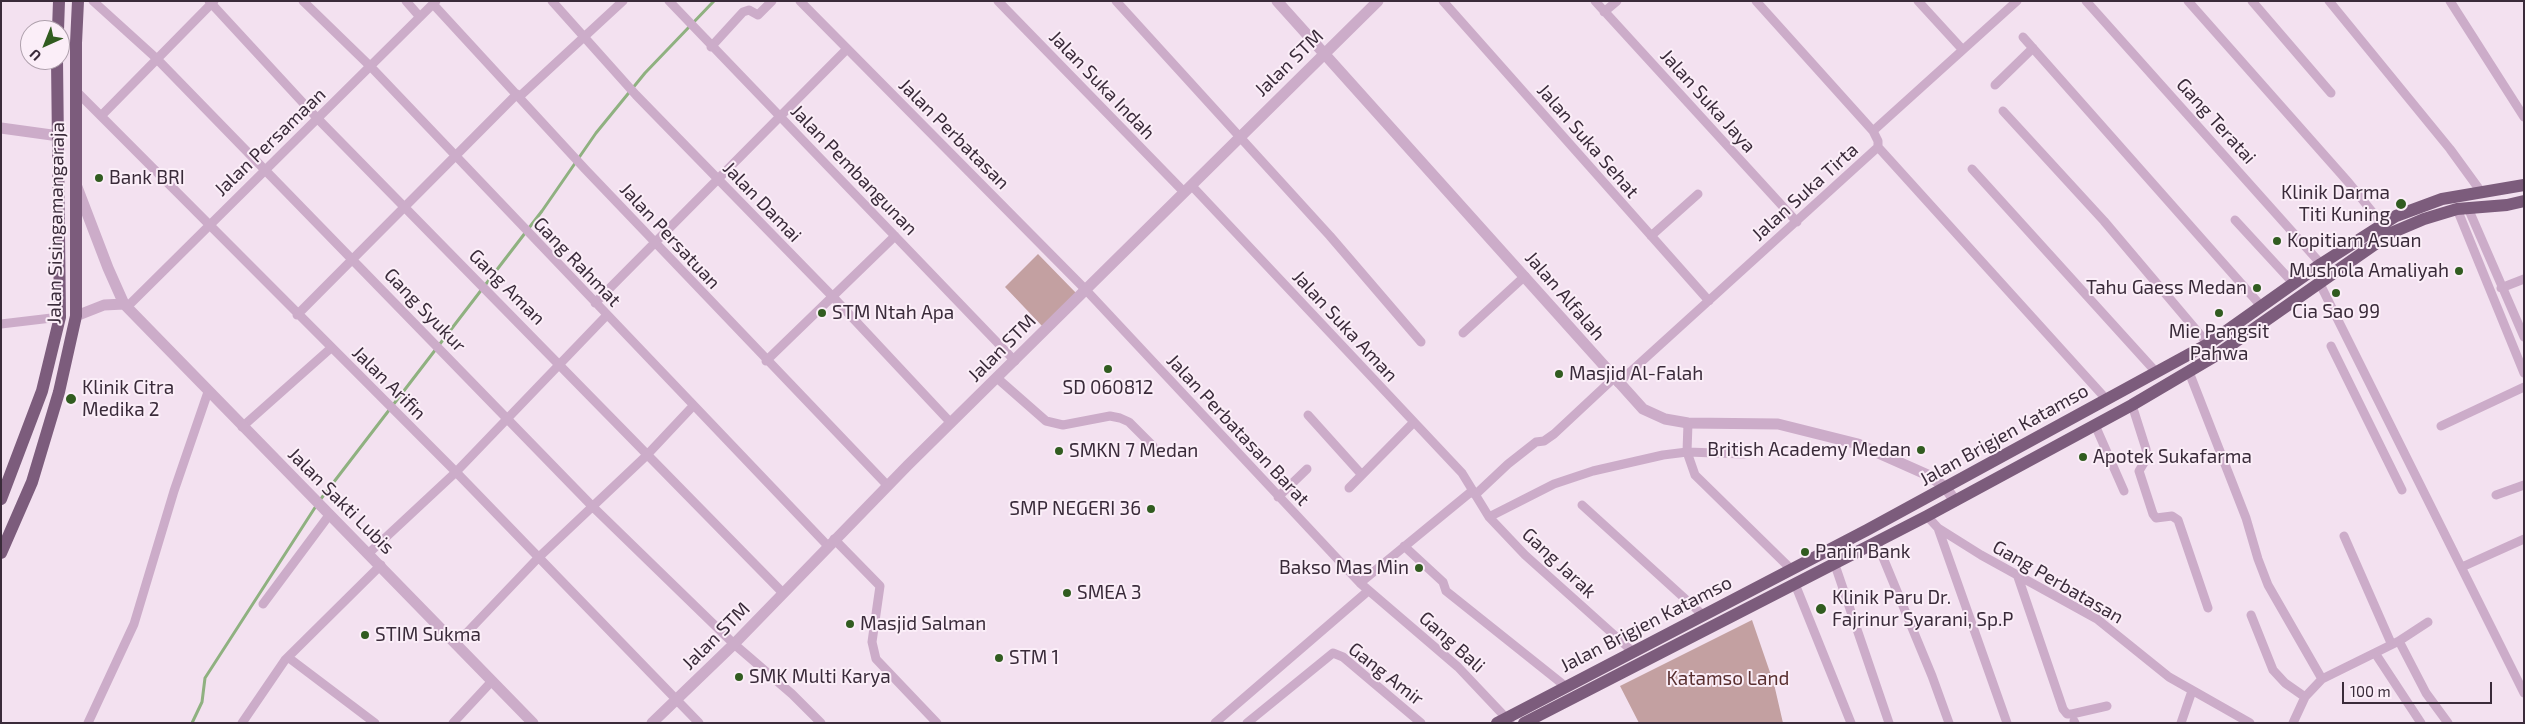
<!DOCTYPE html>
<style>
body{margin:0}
#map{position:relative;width:2525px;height:724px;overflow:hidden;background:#f3e1f0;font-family:"Exo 2",sans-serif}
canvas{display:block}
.frame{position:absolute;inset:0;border:2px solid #3a2b3a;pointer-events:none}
.north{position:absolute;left:20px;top:20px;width:50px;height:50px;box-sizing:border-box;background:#fbeef8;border:1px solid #aea0ac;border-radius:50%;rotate:224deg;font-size:14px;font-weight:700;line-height:20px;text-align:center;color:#3a2b3a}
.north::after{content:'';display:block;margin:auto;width:18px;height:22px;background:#315c20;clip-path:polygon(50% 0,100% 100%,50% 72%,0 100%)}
.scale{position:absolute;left:2342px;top:682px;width:150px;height:22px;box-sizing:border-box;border:2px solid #3a2b3a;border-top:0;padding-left:6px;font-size:15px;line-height:18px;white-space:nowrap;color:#3a2b3a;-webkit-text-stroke:4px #fbeef8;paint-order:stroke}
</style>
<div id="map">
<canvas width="2525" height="724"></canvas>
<div class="frame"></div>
<div class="north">U</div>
<div class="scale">100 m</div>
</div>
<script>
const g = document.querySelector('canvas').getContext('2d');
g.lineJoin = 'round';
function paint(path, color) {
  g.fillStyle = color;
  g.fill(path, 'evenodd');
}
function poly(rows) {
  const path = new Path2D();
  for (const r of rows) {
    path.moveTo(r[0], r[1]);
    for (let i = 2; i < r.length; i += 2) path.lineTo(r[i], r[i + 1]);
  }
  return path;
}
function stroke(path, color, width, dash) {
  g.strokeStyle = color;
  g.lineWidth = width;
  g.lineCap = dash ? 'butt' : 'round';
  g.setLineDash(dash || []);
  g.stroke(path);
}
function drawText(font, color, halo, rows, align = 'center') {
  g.font = font + ' "Exo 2",sans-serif';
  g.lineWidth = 4;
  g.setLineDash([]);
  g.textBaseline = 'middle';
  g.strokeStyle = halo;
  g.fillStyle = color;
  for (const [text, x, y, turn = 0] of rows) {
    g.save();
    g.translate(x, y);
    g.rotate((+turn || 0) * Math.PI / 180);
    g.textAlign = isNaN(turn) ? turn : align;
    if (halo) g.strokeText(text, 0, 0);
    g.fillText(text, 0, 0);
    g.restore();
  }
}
const green = poly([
 [1038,254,1077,294,1043,327,1005,287],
 [1752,620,1774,684,1783,723,1639,723,1620,686]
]);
const stream = poly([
 [320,500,542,211,596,133,645,73,714,1],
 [192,723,202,702,205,678,316,506]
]);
const minor = poly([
 [93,1,156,58,593,507,734,644,792,694,821,723],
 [209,1,317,118,783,593],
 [303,1,371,67,828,546],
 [406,1,420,17],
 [552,1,636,95,834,298,951,423],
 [669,1,1015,361],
 [800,1,1085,289,1360,583,1458,667,1510,722],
 [998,1,1184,192],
 [1116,1,1330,236,1421,342],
 [1443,1,1709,301],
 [1595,1,1797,222],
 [1756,1,1873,131,1878,141,1878,147],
 [1918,1,1962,49],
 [2086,1,2321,264],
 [2188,1,2349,183,2382,224],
 [2252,1,2331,93],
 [2329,1,2450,149,2482,193],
 [2450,1,2524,117],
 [433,4,585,169,888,486],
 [1604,12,1617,1],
 [2023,37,2262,307],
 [711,47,743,12,749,10,758,15,772,1],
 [1995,85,2033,48],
 [76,91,456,472,699,723],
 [519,97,623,1],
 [2003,111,2104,221,2208,344],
 [102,115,214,1],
 [1873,131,2017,1],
 [1878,147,2107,400],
 [1972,169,2156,372],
 [1191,185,1462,473,1489,517,1525,555,1632,651],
 [2468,208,2524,337],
 [2457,209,2524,373],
 [2235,220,2294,284],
 [1651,236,1698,194],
 [2319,282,2524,693],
 [2501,288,2524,279],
 [595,303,846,50],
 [127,307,436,1],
 [297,315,517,94],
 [1,324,60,317],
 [1463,333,1525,276],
 [2331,346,2402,490],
 [766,361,895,236],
 [2189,372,2246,518,2258,559,2268,585,2322,679],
 [997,378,1046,421,1063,425,1110,416,1120,418,1129,422,1153,446],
 [1618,383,1878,147],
 [2132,405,2146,449,2147,458,2139,471,2153,514,2156,518,2172,516,2178,520,2208,608],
 [1308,415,1362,475],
 [1688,423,1687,452,1695,475,1792,570],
 [2095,425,2124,491],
 [2441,426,2524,387],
 [242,427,331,348],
 [1349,488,1413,423],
 [1475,495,1508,464,1536,442,1544,441,1554,434,1614,378],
 [2496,495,2524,485],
 [1278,497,1307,469],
 [1582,505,1704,616],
 [1927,516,1938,528,1981,555,2097,619,2169,677,2250,723],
 [1489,517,1554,484,1593,471,1663,455,1687,452,1744,454],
 [1938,528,2007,723],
 [2344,536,2391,643],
 [834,539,880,586,872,642,876,659,937,723],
 [1877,543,1932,676,1949,723],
 [1404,546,1443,582,1446,591,1565,686],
 [369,553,456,472,606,316],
 [1835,565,1889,723],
 [2462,567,2524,539],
 [2018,577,2063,709,2067,714,2072,714,2107,706],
 [1360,583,1472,491],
 [1795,584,1851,723],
 [263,604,330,514],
 [2251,615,2273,670,2285,683,2305,697],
 [2399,641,2426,693,2448,723],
 [457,643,538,558,646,456,693,406],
 [2375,653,2421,723],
 [289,658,375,723],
 [2074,721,2075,723],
 [88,723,134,624,174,491,208,392],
 [242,723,285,660,381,565],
 [453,723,492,681],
 [1215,723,1368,591],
 [1247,723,1333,653,1343,657,1421,723],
 [2181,723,2192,691],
 [2293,723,2305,697,2322,679,2399,641,2428,622]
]);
const tertiary = poly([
 [1277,1,1643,409,1665,419,1688,423,1778,424,1858,444,1930,476,1946,488,1955,501],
 [1,128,59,136],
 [77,187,108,268,124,304,533,723],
 [76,316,104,305,124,304],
 [652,723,734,644,908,465,1378,1]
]);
const primary = poly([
 [58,30,59,1],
 [1,499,42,391,60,317,57,60],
 [1,553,32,482,59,392,76,316,76,43,78,1],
 [1497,723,1867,530,2208,344,2321,264,2396,216,2442,199,2524,185],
 [1524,723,1927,516,2132,405,2215,356,2391,233,2424,219,2457,209,2507,205,2524,201]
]);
const markers = [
 [99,178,5,"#315c20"],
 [2401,204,6,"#315c20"],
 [2277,241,5,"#315c20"],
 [2459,271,5,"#315c20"],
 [2257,288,5,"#315c20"],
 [2336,293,5,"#315c20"],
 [822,313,5,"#315c20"],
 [2219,313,5,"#315c20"],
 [1108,369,5,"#315c20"],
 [1559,374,5,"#315c20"],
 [71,399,6,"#315c20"],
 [1921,450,5,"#315c20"],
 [1059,451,5,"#315c20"],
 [2083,457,5,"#315c20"],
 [1151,509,5,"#315c20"],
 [1805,552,5,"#315c20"],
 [1419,568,5,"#315c20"],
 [1067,593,5,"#315c20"],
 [1821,609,6,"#315c20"],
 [850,624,5,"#315c20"],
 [365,635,5,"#315c20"],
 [999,658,5,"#315c20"],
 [739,677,5,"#315c20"]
];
const streetNames = [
 ["Jalan STM",1289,63,-44],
 ["Jalan Suka Indah",1102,85,46],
 ["Jalan Suka Jaya",1708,101,48],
 ["Gang Teratai",2216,121,48],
 ["Jalan Perbatasan",954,134,45],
 ["Jalan Suka Sehat",1588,141,49],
 ["Jalan Persamaan",270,142,-44],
 ["Jalan Pembangunan",854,170,46],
 ["Jalan Suka Tirta",1805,192,-42],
 ["Jalan Damai",762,202,46],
 ["Jalan Sisingamangaraja",56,223,-89],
 ["Jalan Persatuan",670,236,47],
 ["Gang Rahmat",577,262,46],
 ["Gang Aman",507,287,45],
 ["Jalan Alfalah",1565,296,49],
 ["Gang Syukur",425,310,46],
 ["Jalan Suka Aman",1345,326,47],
 ["Jalan STM",1002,348,-45],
 ["Jalan Arifin",389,383,45],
 ["Jalan Perbatasan Barat",1238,430,47],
 ["Jalan Brigjen Katamso",2004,435,-29],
 ["Jalan Sakti Lubis",341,501,45],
 ["Gang Jarak",1559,563,43],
 ["Gang Perbatasan",2058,582,30],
 ["Jalan Brigjen Katamso",1646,624,-27],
 ["Jalan STM",716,636,-45],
 ["Gang Bali",1452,642,42],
 ["Gang Amir",1386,674,38]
];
const poiNames = [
 ["Bank BRI",109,178],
 ["Klinik Darma",2390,193,"right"],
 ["Titi Kuning",2390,215,"right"],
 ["Kopitiam Asuan",2287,241],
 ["Mushola Amaliyah",2449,271,"right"],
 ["Tahu Gaess Medan",2247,288,"right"],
 ["Cia Sao 99",2336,312,"center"],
 ["STM Ntah Apa",832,313],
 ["Mie Pangsit",2219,332,"center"],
 ["Pahwa",2219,354,"center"],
 ["Masjid Al-Falah",1569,374],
 ["Klinik Citra",82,388],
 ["Medika 2",82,410],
 ["SD 060812",1108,388,"center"],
 ["British Academy Medan",1911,450,"right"],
 ["SMKN 7 Medan",1069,451],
 ["Apotek Sukafarma",2093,457],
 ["SMP NEGERI 36",1141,509,"right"],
 ["Panin Bank",1815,552],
 ["Bakso Mas Min",1409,568,"right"],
 ["SMEA 3",1077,593],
 ["Klinik Paru Dr.",1832,598],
 ["Fajrinur Syarani, Sp.P",1832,620],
 ["Masjid Salman",860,624],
 ["STIM Sukma",375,635],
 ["STM 1",1009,658],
 ["SMK Multi Karya",749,677]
];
const parkNames = [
 ["Katamso Land",1728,679]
];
paint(green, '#c3a0a1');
stroke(stream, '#8fb180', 3);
stroke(minor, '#ccacc9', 9);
stroke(tertiary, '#ccacc9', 11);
stroke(primary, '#7c5c7c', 12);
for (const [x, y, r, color] of markers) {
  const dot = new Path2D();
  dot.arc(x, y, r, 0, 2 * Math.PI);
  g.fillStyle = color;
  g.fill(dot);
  stroke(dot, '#fbeef8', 2);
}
drawText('19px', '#3a2b3a', '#fbeef8', streetNames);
drawText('19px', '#3a2b3a', '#fbeef8', poiNames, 'left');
drawText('19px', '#592f2f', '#fbeef8', parkNames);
</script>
